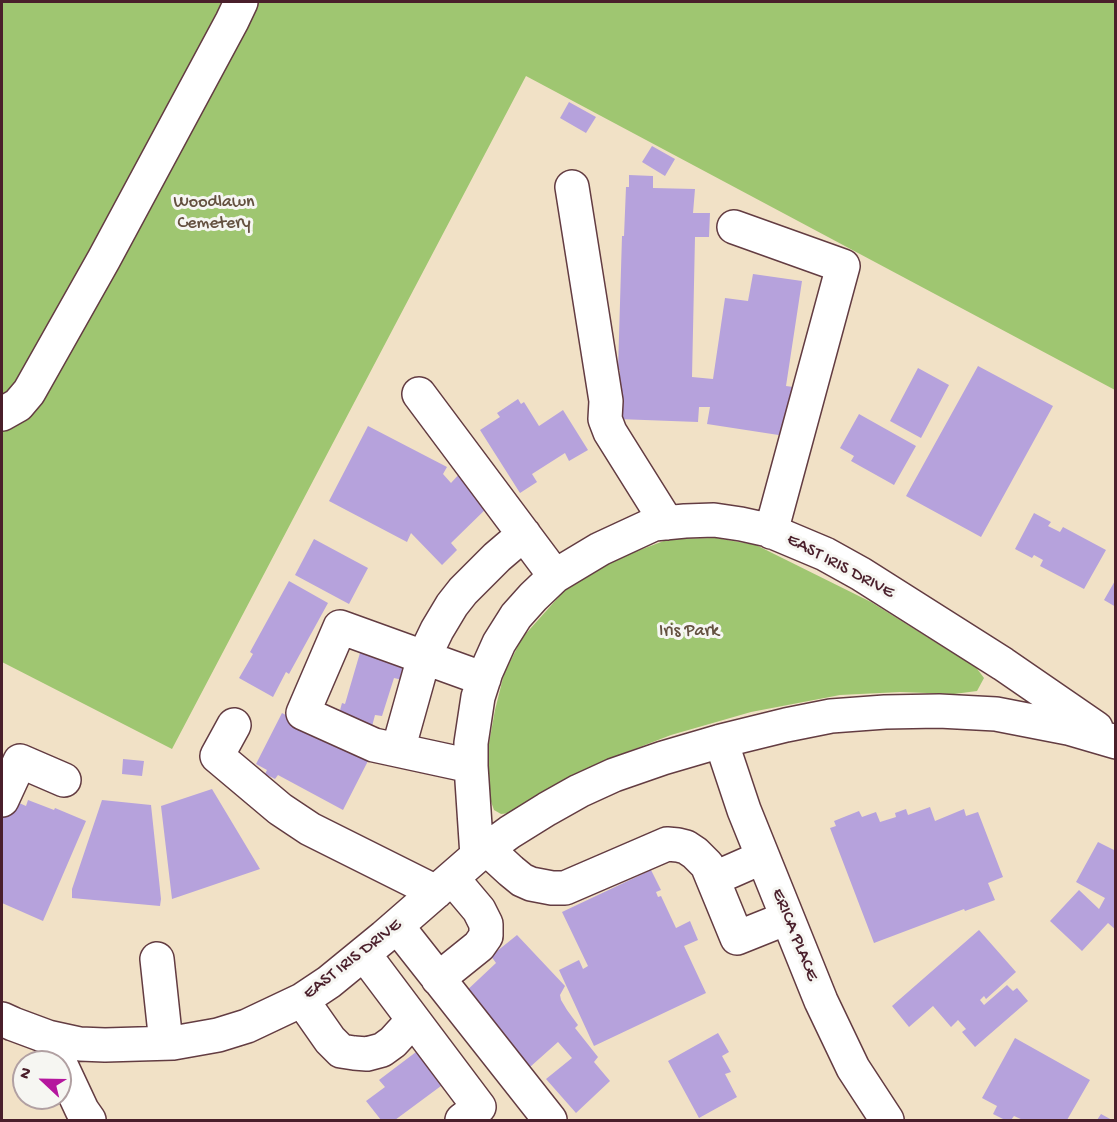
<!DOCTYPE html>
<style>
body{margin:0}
#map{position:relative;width:1117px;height:1122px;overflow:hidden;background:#f1e1c6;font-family:"Gochi Hand",sans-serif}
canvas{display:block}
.frame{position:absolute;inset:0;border:3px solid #4a1f2b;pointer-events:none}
.north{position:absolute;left:12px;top:1050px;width:60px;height:60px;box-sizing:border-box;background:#f6f6f2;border:2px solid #b1a0a2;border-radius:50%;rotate:292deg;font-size:16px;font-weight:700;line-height:24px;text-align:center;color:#4a1f2b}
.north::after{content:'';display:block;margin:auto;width:21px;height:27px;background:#b5179e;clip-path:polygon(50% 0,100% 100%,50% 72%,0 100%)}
</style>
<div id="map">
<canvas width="1117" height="1122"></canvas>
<div class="frame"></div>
<div class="north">N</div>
</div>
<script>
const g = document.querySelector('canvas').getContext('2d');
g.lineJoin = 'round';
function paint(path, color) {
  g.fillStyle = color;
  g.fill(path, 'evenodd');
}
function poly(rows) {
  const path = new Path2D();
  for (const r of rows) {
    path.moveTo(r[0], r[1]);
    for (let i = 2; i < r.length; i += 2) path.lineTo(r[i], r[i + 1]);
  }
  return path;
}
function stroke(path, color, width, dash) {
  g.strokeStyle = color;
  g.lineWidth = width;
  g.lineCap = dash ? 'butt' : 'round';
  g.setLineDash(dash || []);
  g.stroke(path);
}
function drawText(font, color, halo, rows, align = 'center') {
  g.font = font + ' "Gochi Hand",sans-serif';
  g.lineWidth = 6;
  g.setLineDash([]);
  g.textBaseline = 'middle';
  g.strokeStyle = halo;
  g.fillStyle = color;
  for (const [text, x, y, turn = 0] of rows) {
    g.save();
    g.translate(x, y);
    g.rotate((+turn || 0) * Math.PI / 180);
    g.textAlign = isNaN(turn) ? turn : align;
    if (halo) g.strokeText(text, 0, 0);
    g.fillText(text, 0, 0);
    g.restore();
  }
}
const green = poly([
 [2,2,1115,2,1115,390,526,76,172,749,2,662],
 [716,538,756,545,871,602,948,650,972,662,984,678,977,691,954,694,900,692,840,695,751,712,671,735,614,757,581,772,510,813,501,814,494,810,489,796,486,760,495,710,504,674,522,638,564,591,603,564,669,539]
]);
const building = poly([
 [569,102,596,117,586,133,560,118],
 [652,146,675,159,665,176,642,162],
 [629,175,653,176,653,188,695,189,693,213,710,213,709,237,695,237,692,377,713,379,725,298,748,301,753,274,802,281,786,386,793,387,785,436,707,424,710,407,699,407,698,422,618,419,620,370,618,370,622,236,624,236,626,187,629,187],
 [978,366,1053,406,981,537,906,496],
 [918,368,949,385,921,438,890,421],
 [518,399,521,404,524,402,539,426,563,410,588,450,569,461,565,453,532,474,537,482,520,493,480,430,500,417,497,413],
 [859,414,916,446,894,485,851,461,854,456,840,448],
 [368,426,447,467,443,474,451,483,462,471,492,503,451,543,457,550,442,565,411,533,407,542,329,501],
 [1034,513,1051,522,1048,526,1060,532,1063,527,1106,550,1084,589,1040,566,1043,560,1034,555,1032,558,1015,549],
 [314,539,368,568,349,604,295,575],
 [1116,579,1116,607,1104,600],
 [289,581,328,603,289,674,286,672,273,697,239,678,253,654,250,652],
 [362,646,408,659,402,680,394,678,382,716,375,715,371,730,337,721,342,703,345,704],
 [282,713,369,759,343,810,278,775,275,779,265,774,267,770,256,764],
 [123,759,144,761,142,776,122,774],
 [212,789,260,869,172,899,161,806],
 [10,799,26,806,28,800,54,810,55,808,86,821,43,921,2,903,2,818],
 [102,800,151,805,161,899,160,906,72,898,72,889],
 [930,807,935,821,964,809,966,816,978,812,1003,877,988,883,995,900,965,911,964,909,874,943,830,828,836,826,834,821,859,811,862,817,876,812,880,822,896,817,895,813,906,809,908,815],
 [1098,842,1116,851,1116,930,1108,923,1082,951,1050,921,1079,890,1099,909,1105,898,1076,882],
 [651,870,661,890,656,892,658,897,661,896,676,928,690,921,698,940,684,946,706,993,594,1046,559,970,579,960,583,969,588,966,562,912],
 [979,930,1016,972,986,999,984,996,980,1000,984,1005,1007,985,1013,991,1017,988,1028,1001,975,1047,962,1032,966,1029,958,1020,951,1027,933,1006,909,1027,892,1006],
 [517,935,565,986,560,995,561,1000,567,1010,578,1025,575,1028,598,1057,594,1062,610,1081,576,1113,546,1079,572,1058,558,1042,530,1067,463,994,496,963,491,956],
 [718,1033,729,1052,722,1056,731,1072,725,1074,737,1097,699,1118,668,1061],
 [1015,1038,1090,1080,1067,1120,1023,1120,1014,1116,1011,1120,1005,1120,993,1114,997,1106,982,1098],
 [420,1049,445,1083,395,1120,381,1120,366,1101,385,1087,379,1080],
 [1101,1114,1112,1120,1097,1120]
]);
const minor = poly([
 [572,187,606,401,605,419,610,432,667,523],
 [734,227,843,266,771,532],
 [419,394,555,576],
 [2,414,18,405,29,392,104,259,232,21,241,2],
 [234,725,217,756,280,809,310,829,436,892],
 [721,741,744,810,821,1001,853,1068,887,1120],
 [398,750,424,657,437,630,452,605,463,591,497,557,524,534],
 [471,766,374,745,303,713,340,627,484,679],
 [2,800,20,761,64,780],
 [487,849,511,871,522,880,531,884,552,888,565,888,667,844,678,845,686,847,695,853,707,865,737,938,787,918],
 [477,856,471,766,471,743,478,697,486,672,499,643,516,616,533,597,555,576,600,549,654,524,685,521,714,520,741,524,768,530,825,554,861,574,1003,664,1096,728],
 [713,879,763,857],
 [397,926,550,1120],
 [364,954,479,1107,462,1120],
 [157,959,166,1043],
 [438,979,479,946,486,936,486,924,479,910,452,878],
 [302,1000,330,1040,341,1051,354,1053,367,1054,382,1050,393,1042,413,1020],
 [2,1019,13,1024,48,1037,80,1044,105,1045,173,1043,218,1035,247,1026,302,1000,329,982,384,937,477,856,510,832,547,809,579,791,614,775,663,758,721,741,786,725,831,716,885,712,939,711,996,714,1068,728,1116,742],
 [60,1063,82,1110,89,1120]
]);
const parkNames = [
 ["Woodlawn",214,203],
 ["Cemetery",214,224],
 ["Iris Park",689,632]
];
const streetNames = [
 ["EAST IRIS DRIVE",840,567,28],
 ["ERICA PLACE",794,935,68],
 ["EAST IRIS DRIVE",353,960,-38]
];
paint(green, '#9fc671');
paint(building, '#b6a2dc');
stroke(minor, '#633c42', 36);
stroke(minor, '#fff', 33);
drawText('18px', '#645140', '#f6f6f2', parkNames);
drawText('18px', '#4a1f2b', '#f6f6f2', streetNames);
</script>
